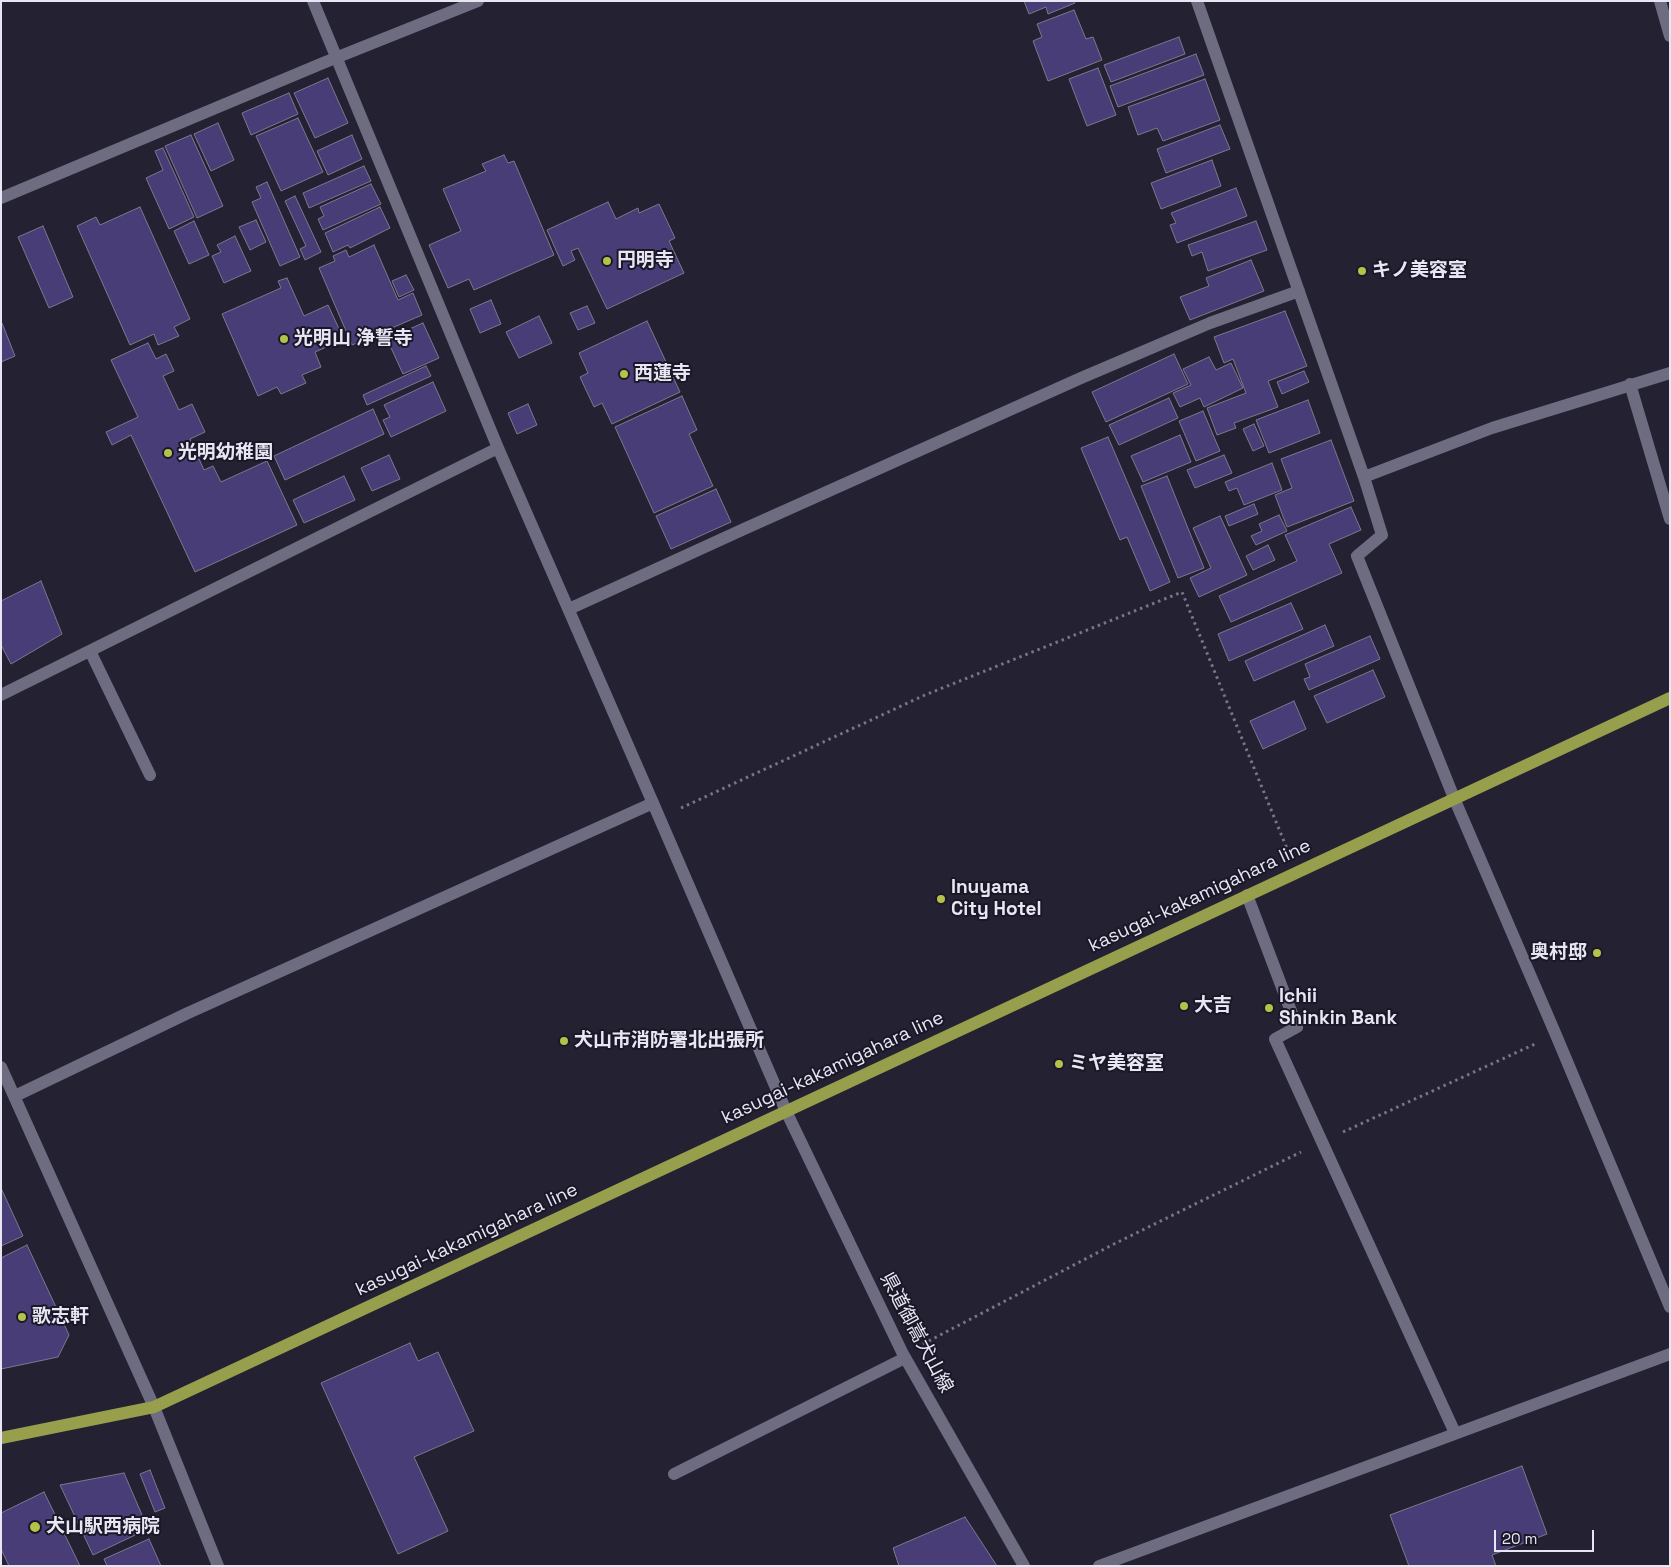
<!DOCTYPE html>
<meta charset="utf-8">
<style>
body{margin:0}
#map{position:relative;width:1671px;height:1567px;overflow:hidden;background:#242132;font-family:"Space Grotesk",sans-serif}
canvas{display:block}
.frame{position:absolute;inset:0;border:2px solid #e7e6f2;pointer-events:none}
.scale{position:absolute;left:1494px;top:1530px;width:100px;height:22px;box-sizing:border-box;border:2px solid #e7e6f2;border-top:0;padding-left:6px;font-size:15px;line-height:18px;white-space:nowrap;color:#e7e6f2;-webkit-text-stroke:4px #1a1828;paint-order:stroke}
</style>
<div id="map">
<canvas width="1671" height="1567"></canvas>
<div class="frame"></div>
<div class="scale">20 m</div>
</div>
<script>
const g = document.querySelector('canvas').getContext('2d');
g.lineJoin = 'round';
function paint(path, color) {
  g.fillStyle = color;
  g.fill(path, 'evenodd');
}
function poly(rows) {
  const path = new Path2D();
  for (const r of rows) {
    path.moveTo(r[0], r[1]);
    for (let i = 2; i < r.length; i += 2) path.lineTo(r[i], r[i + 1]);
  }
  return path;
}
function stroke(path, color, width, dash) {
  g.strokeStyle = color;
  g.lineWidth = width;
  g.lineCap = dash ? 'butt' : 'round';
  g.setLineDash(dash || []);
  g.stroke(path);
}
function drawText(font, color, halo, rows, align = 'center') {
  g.font = font + ' "Space Grotesk","Noto Sans JP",sans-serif';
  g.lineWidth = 4;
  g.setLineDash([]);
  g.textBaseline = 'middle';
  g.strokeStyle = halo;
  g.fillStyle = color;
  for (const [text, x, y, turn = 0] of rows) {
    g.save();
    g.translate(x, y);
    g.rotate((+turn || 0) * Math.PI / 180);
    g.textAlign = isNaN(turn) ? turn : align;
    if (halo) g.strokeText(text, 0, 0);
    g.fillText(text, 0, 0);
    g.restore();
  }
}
const building = poly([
 [1024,1,1074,1,1075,3,1048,14,1046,7,1029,14,1024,1],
 [1074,10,1086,39,1093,37,1102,60,1048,81,1033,41,1042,37,1037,24,1074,10],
 [1179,37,1185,54,1111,82,1104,65,1179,37],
 [1196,54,1204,75,1118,107,1110,86,1196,54],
 [1098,68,1116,115,1087,126,1069,79,1098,68],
 [328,78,348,123,315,138,294,93,328,78],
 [1205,79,1220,120,1163,141,1157,128,1138,135,1128,107,1205,79],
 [289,93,298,114,251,135,242,113,289,93],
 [298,118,323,172,281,191,256,136,298,118],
 [218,123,234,160,211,171,194,134,218,123],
 [1220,125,1230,149,1166,173,1157,149,1220,125],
 [191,135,223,206,197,218,165,146,191,135],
 [352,135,362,159,328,175,317,151,352,135],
 [163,148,194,217,169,229,146,178,163,170,155,151,163,148],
 [504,155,508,163,514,161,554,255,474,290,469,279,448,288,429,245,461,231,443,189,486,171,482,164,504,155],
 [1212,160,1221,186,1161,209,1151,183,1212,160],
 [364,166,371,181,309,208,303,193,364,166],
 [267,182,300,257,280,266,252,202,261,198,256,187,267,182],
 [371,184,381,204,323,230,318,219,324,216,320,207,371,184],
 [1236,188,1247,216,1177,243,1170,225,1176,223,1171,213,1236,188],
 [295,196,321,252,305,260,300,249,306,246,285,201,295,196],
 [608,202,616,219,638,208,639,213,659,204,675,238,669,241,684,273,607,309,578,248,571,251,575,260,563,266,547,230,608,202],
 [140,207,190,319,174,327,179,336,158,345,154,334,130,345,77,226,96,217,100,225,140,207],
 [380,207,390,228,350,248,348,245,333,252,325,233,380,207],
 [256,220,266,242,250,250,239,227,256,220],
 [194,221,209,255,189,264,174,231,194,221],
 [1256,221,1267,250,1208,271,1202,252,1192,256,1188,245,1256,221],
 [43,226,73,297,49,308,18,237,43,226],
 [235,236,251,271,224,283,212,256,221,252,217,245,235,236],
 [374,245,398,300,413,293,422,315,352,345,319,268,335,261,333,256,346,250,349,257,374,245],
 [1251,260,1264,291,1190,320,1180,297,1209,286,1206,278,1251,260],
 [406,275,414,290,399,297,392,281,406,275],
 [287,278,304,316,328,305,341,333,335,336,338,342,315,352,321,367,302,375,306,383,281,394,277,387,258,396,222,314,281,288,278,281,287,278],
 [491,300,501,324,480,333,470,309,491,300],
 [587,306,595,323,578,330,570,313,587,306],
 [1285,311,1307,366,1268,381,1278,407,1234,423,1236,428,1217,435,1207,408,1246,393,1233,359,1224,363,1214,337,1285,311],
 [539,316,552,343,519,358,506,332,539,316],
 [647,321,680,392,612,424,602,403,594,407,580,377,588,373,579,353,647,321],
 [1,323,2,323,15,356,1,362,1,323],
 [423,323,439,358,403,374,387,339,423,323],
 [148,343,156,359,166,354,174,371,163,376,179,410,192,404,205,432,190,439,204,470,213,466,221,482,267,461,297,525,195,572,131,435,112,445,106,432,138,417,111,360,148,343],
 [1174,354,1188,384,1106,422,1092,392,1174,354],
 [1209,357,1216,370,1231,363,1243,388,1204,407,1200,398,1180,407,1173,393,1191,385,1183,369,1209,357],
 [426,366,431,376,367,405,363,395,426,366],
 [1304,371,1309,382,1282,394,1277,382,1304,371],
 [433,382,446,411,391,437,383,420,390,417,384,405,433,382],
 [682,396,697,430,689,434,713,486,654,513,615,427,682,396],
 [1169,398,1178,418,1119,445,1109,425,1169,398],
 [1308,400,1320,433,1269,453,1256,420,1308,400],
 [528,404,537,425,517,434,508,413,528,404],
 [373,409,384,434,285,480,274,456,373,409],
 [1203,411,1220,451,1196,461,1179,421,1203,411],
 [1254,424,1264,446,1253,451,1243,429,1254,424],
 [1180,435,1191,462,1143,482,1131,456,1180,435],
 [1108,437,1170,582,1150,591,1127,537,1120,540,1081,448,1108,437],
 [1331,440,1354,501,1287,527,1275,495,1292,488,1281,459,1331,440],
 [389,455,400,479,372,491,361,468,389,455],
 [1224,455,1232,473,1195,488,1187,470,1224,455],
 [1272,463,1282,490,1244,505,1237,488,1229,491,1225,482,1272,463],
 [344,476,355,500,304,523,293,500,344,476],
 [1167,476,1204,568,1178,578,1141,486,1167,476],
 [716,489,731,522,671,549,656,516,716,489],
 [1254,504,1258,514,1229,526,1225,516,1254,504],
 [1351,507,1361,530,1329,544,1342,573,1231,622,1219,596,1297,561,1285,535,1351,507],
 [1279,515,1287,531,1256,545,1251,536,1262,531,1259,524,1279,515],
 [1220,516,1247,575,1199,597,1190,578,1211,568,1193,528,1220,516],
 [1268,545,1275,560,1253,570,1246,556,1268,545],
 [41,581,62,634,11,664,1,645,1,601,41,581],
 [1291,603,1303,629,1229,661,1218,634,1291,603],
 [1325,625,1334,646,1254,681,1245,661,1325,625],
 [1370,636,1380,659,1309,690,1304,679,1310,677,1305,664,1370,636],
 [1373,670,1385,697,1327,723,1314,696,1373,670],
 [1294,701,1306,729,1263,749,1250,721,1294,701],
 [1,1188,23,1236,1,1246,1,1188],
 [27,1245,69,1335,58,1357,1,1369,1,1258,27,1245],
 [410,1343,418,1361,438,1352,474,1431,414,1457,448,1531,398,1554,321,1383,410,1343],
 [1522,1466,1547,1534,1492,1555,1496,1566,1409,1566,1390,1515,1522,1466],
 [150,1470,165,1508,155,1512,140,1474,150,1470],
 [124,1473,148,1529,93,1555,60,1485,124,1473],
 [44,1492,80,1566,9,1566,1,1549,1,1513,44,1492],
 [965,1517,997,1566,899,1566,893,1548,965,1517],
 [149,1539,161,1566,107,1566,104,1559,149,1539]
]);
const path = poly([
 [681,808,925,695,1182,592,1288,851],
 [1343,1132,1535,1044],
 [923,1344,1114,1244,1301,1152]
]);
const service = poly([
 [1630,384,1670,519]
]);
const minor = poly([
 [313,1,498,448,653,803,786,1111],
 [1197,1,1364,477,1382,535,1357,556,1454,798,1556,1035,1670,1307],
 [1660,1,1670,36],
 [1,198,323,63,478,1],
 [1364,477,1492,428,1670,373],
 [569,609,744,529,1081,378,1210,323,1299,291],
 [90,651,150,775],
 [1,695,498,448],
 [1247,895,1297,1027,1275,1039,1455,1433],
 [15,1096,188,1013,653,803],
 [674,1474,905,1358],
 [1099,1566,1670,1354]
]);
const secondary = poly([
 [1,1067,154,1407,218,1566],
 [786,1111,903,1354,1024,1566]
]);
const primary = poly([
 [1,1438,154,1407,1670,698]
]);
const markers = [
 [607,261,5,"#b5c249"],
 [1362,271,5,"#b5c249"],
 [284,339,5,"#b5c249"],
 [624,374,5,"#b5c249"],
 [168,453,5,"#b5c249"],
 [941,899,5,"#b5c249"],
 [1597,953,5,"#b5c249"],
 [1184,1006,5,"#b5c249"],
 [1269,1008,5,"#b5c249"],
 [564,1041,5,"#b5c249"],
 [1059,1064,5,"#b5c249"],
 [22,1317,5,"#b5c249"],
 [35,1527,6,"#b5c249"]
];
const poiNames = [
 ["円明寺",617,261],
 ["キノ美容室",1372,271],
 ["光明山 浄誓寺",294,339],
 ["西蓮寺",634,374],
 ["光明幼稚園",178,453],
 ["Inuyama",951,888],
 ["City Hotel",951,910],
 ["奥村邸",1587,953,"right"],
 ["Ichii",1279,997],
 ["Shinkin Bank",1279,1019],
 ["大吉",1194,1006],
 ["犬山市消防署北出張所",574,1041],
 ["ミヤ美容室",1069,1064],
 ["歌志軒",32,1317],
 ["犬山駅西病院",46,1527]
];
const streetNames = [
 ["kasugai-kakamigahara line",1200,896,-25],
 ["kasugai-kakamigahara line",833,1068,-25],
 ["kasugai-kakamigahara line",467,1240,-25],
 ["県道御嵩犬山線",916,1333,62]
];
paint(building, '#493d78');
stroke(building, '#7b798d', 1);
stroke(path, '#787684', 3, [2.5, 4]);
stroke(service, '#6e6c80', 12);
stroke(minor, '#6e6c80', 12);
stroke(secondary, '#6e6c80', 12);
stroke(primary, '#979e4c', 12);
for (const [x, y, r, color] of markers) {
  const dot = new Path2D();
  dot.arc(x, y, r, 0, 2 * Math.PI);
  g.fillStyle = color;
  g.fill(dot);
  stroke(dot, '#1a1828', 2);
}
drawText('bold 19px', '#e7e6f2', '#1a1828', poiNames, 'left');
drawText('19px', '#e7e6f2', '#1a1828', streetNames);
</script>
